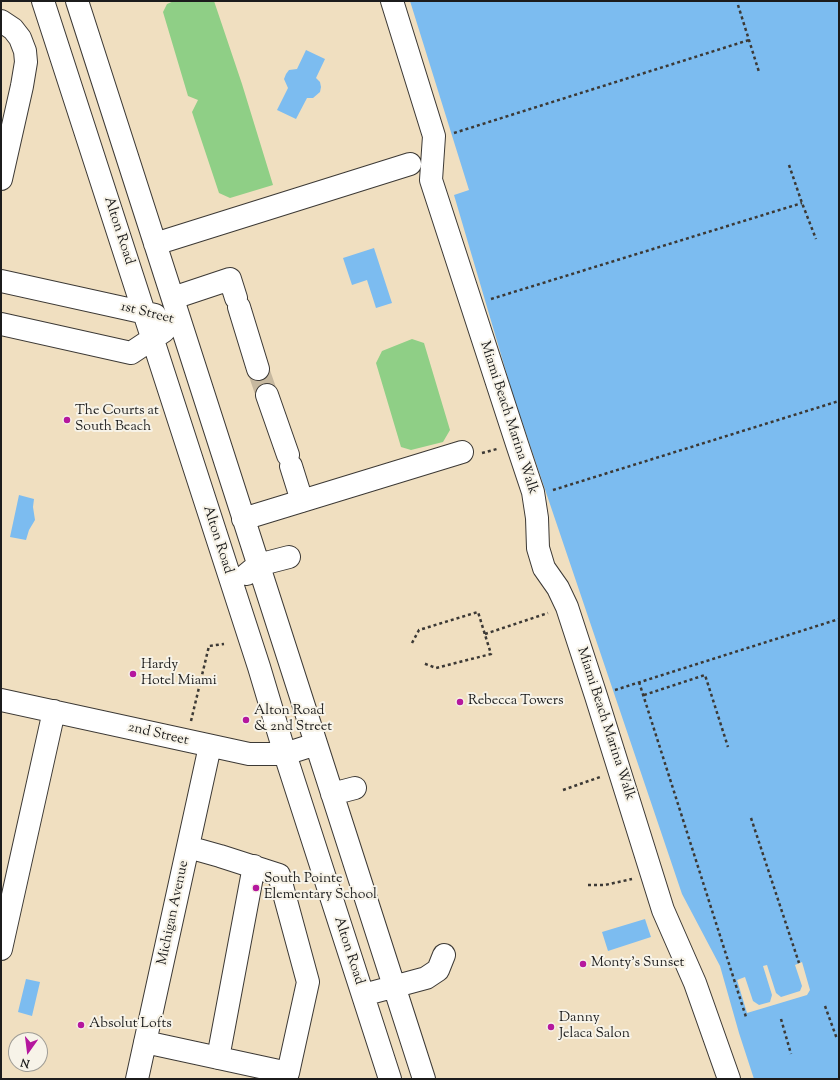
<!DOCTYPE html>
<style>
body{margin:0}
#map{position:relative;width:840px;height:1080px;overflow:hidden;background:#f0dfc0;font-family:"Sorts Mill Goudy",serif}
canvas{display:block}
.frame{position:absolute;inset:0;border:2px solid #1c1c1c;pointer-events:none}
.north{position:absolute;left:8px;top:1032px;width:40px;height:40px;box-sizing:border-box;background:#f7f3e8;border:1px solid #9f9d96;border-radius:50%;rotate:194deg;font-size:11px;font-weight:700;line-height:16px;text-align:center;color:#1c1c1c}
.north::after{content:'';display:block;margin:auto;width:14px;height:18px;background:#b5179e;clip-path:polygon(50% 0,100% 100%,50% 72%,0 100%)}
</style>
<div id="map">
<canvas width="840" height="1080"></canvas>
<div class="frame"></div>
<div class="north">N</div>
</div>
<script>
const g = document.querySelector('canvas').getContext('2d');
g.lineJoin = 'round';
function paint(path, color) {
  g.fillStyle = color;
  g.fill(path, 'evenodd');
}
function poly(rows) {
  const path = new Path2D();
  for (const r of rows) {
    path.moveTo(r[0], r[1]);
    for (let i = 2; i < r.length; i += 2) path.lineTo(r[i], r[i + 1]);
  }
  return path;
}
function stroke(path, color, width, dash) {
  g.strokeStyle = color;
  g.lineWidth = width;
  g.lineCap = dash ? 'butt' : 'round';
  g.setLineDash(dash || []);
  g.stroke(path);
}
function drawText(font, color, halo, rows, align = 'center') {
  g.font = font + ' "Sorts Mill Goudy",serif';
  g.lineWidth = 4;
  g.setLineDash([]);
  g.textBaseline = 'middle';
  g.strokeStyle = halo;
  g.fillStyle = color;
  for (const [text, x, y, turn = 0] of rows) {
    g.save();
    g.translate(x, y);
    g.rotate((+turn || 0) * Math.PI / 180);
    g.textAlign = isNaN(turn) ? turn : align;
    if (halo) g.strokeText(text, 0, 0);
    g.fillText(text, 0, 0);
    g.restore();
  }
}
const green = poly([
 [174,1,214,1,242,84,273,185,230,198,219,193,192,112,198,100,188,96,163,12,167,4],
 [412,339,424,343,450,430,443,442,411,450,401,447,376,363,382,351]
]);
const water = poly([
 [410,1,839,1,839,1079,754,1079,739,1033,720,966,682,894,512,392,454,195,469,190],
 [306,50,325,59,316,78,320,82,321,87,320,92,313,98,307,98,296,119,277,110,288,88,284,79,286,74,289,70,297,69],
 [374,248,392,303,376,308,367,280,352,285,343,258],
 [19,495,34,499,33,507,35,520,29,530,26,540,10,537],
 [645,919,651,937,608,951,602,932],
 [26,979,40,982,32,1016,18,1012]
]);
const pier = poly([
 [802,962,810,990,807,995,747,1013,737,980,745,977,753,1001,759,1005,770,1002,772,995,763,966,767,965,776,993,781,997,800,991,802,986,795,965]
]);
const minorTunnel = poly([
 [258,369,267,395]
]);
const path = poly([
 [738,5,759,72],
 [454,133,749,40],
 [789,165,802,203,816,239],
 [491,299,802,203],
 [482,453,497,449],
 [553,490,839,401],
 [485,634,548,613],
 [412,643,419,630,478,612,491,654,436,668,423,663],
 [639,682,746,1017],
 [615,690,839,619],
 [644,695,705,675,728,747],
 [191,721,209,646,224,644],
 [563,790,600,777],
 [751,818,799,963],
 [588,885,605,885,632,879],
 [825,1006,837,1039],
 [781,1019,791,1054]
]);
const minor = poly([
 [43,1,259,667,285,754,390,1079],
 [77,1,424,1079],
 [392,1,434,136,431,180,517,444,533,492,537,518,538,548,544,568,558,588,567,607,596,696,663,910,695,983,729,1079],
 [1,21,13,29,20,38,25,51,26,62,22,86,1,179],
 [155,244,410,164],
 [1,281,155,315],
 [173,298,230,279,236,298],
 [239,307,258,369],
 [1,324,131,353,164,331],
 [267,395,288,455],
 [291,466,302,501],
 [243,519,462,452],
 [247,574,258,565,289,557],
 [1,700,249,754,285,754,316,744],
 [332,794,355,788],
 [1,949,54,711],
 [363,995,426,978,438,970,444,955],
 [145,1042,288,1073,308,982,279,875,220,856,188,847],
 [218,1058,254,866],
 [137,1079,210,746]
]);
const markers = [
 [67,420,4,"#b5179e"],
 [133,674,4,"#b5179e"],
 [460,702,4,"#b5179e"],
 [246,720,4,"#b5179e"],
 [256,888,4,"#b5179e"],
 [583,964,4,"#b5179e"],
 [81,1025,4,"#b5179e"],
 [551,1027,4,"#b5179e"]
];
const streetNames = [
 ["Alton Road",118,231,72],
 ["1st Street",147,314,14],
 ["Miami Beach Marina Walk",508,418,72],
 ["Alton Road",217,540,72],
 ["Miami Beach Marina Walk",605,724,72],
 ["2nd Street",158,735,13],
 ["Michigan Avenue",174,913,-78],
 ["Alton Road",348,951,72]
];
const poiNames = [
 ["The Courts at",75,412],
 ["South Beach",75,428],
 ["Hardy",141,666],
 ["Hotel Miami",141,682],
 ["Rebecca Towers",468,702],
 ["Alton Road",254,712],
 ["& 2nd Street",254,728],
 ["South Pointe",264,880],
 ["Elementary School",264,896],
 ["Monty's Sunset",591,964],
 ["Danny",559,1019],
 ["Jelaca Salon",559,1035],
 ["Absolut Lofts",89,1025]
];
paint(green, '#8fcf86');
paint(water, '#7cbcf0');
paint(pier, '#f0dfc0');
stroke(minorTunnel, '#c6b89f', 22, [22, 11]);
stroke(minor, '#3c3935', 24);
stroke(path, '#3c3935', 2.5, [3, 3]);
stroke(minor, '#fff', 22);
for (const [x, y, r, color] of markers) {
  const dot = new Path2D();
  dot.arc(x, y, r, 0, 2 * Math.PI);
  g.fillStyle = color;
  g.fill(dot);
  stroke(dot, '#f7f3e8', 1.5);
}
drawText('14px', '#1c1c1c', '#f7f3e8', streetNames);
drawText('14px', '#1c1c1c', '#f7f3e8', poiNames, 'left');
</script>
